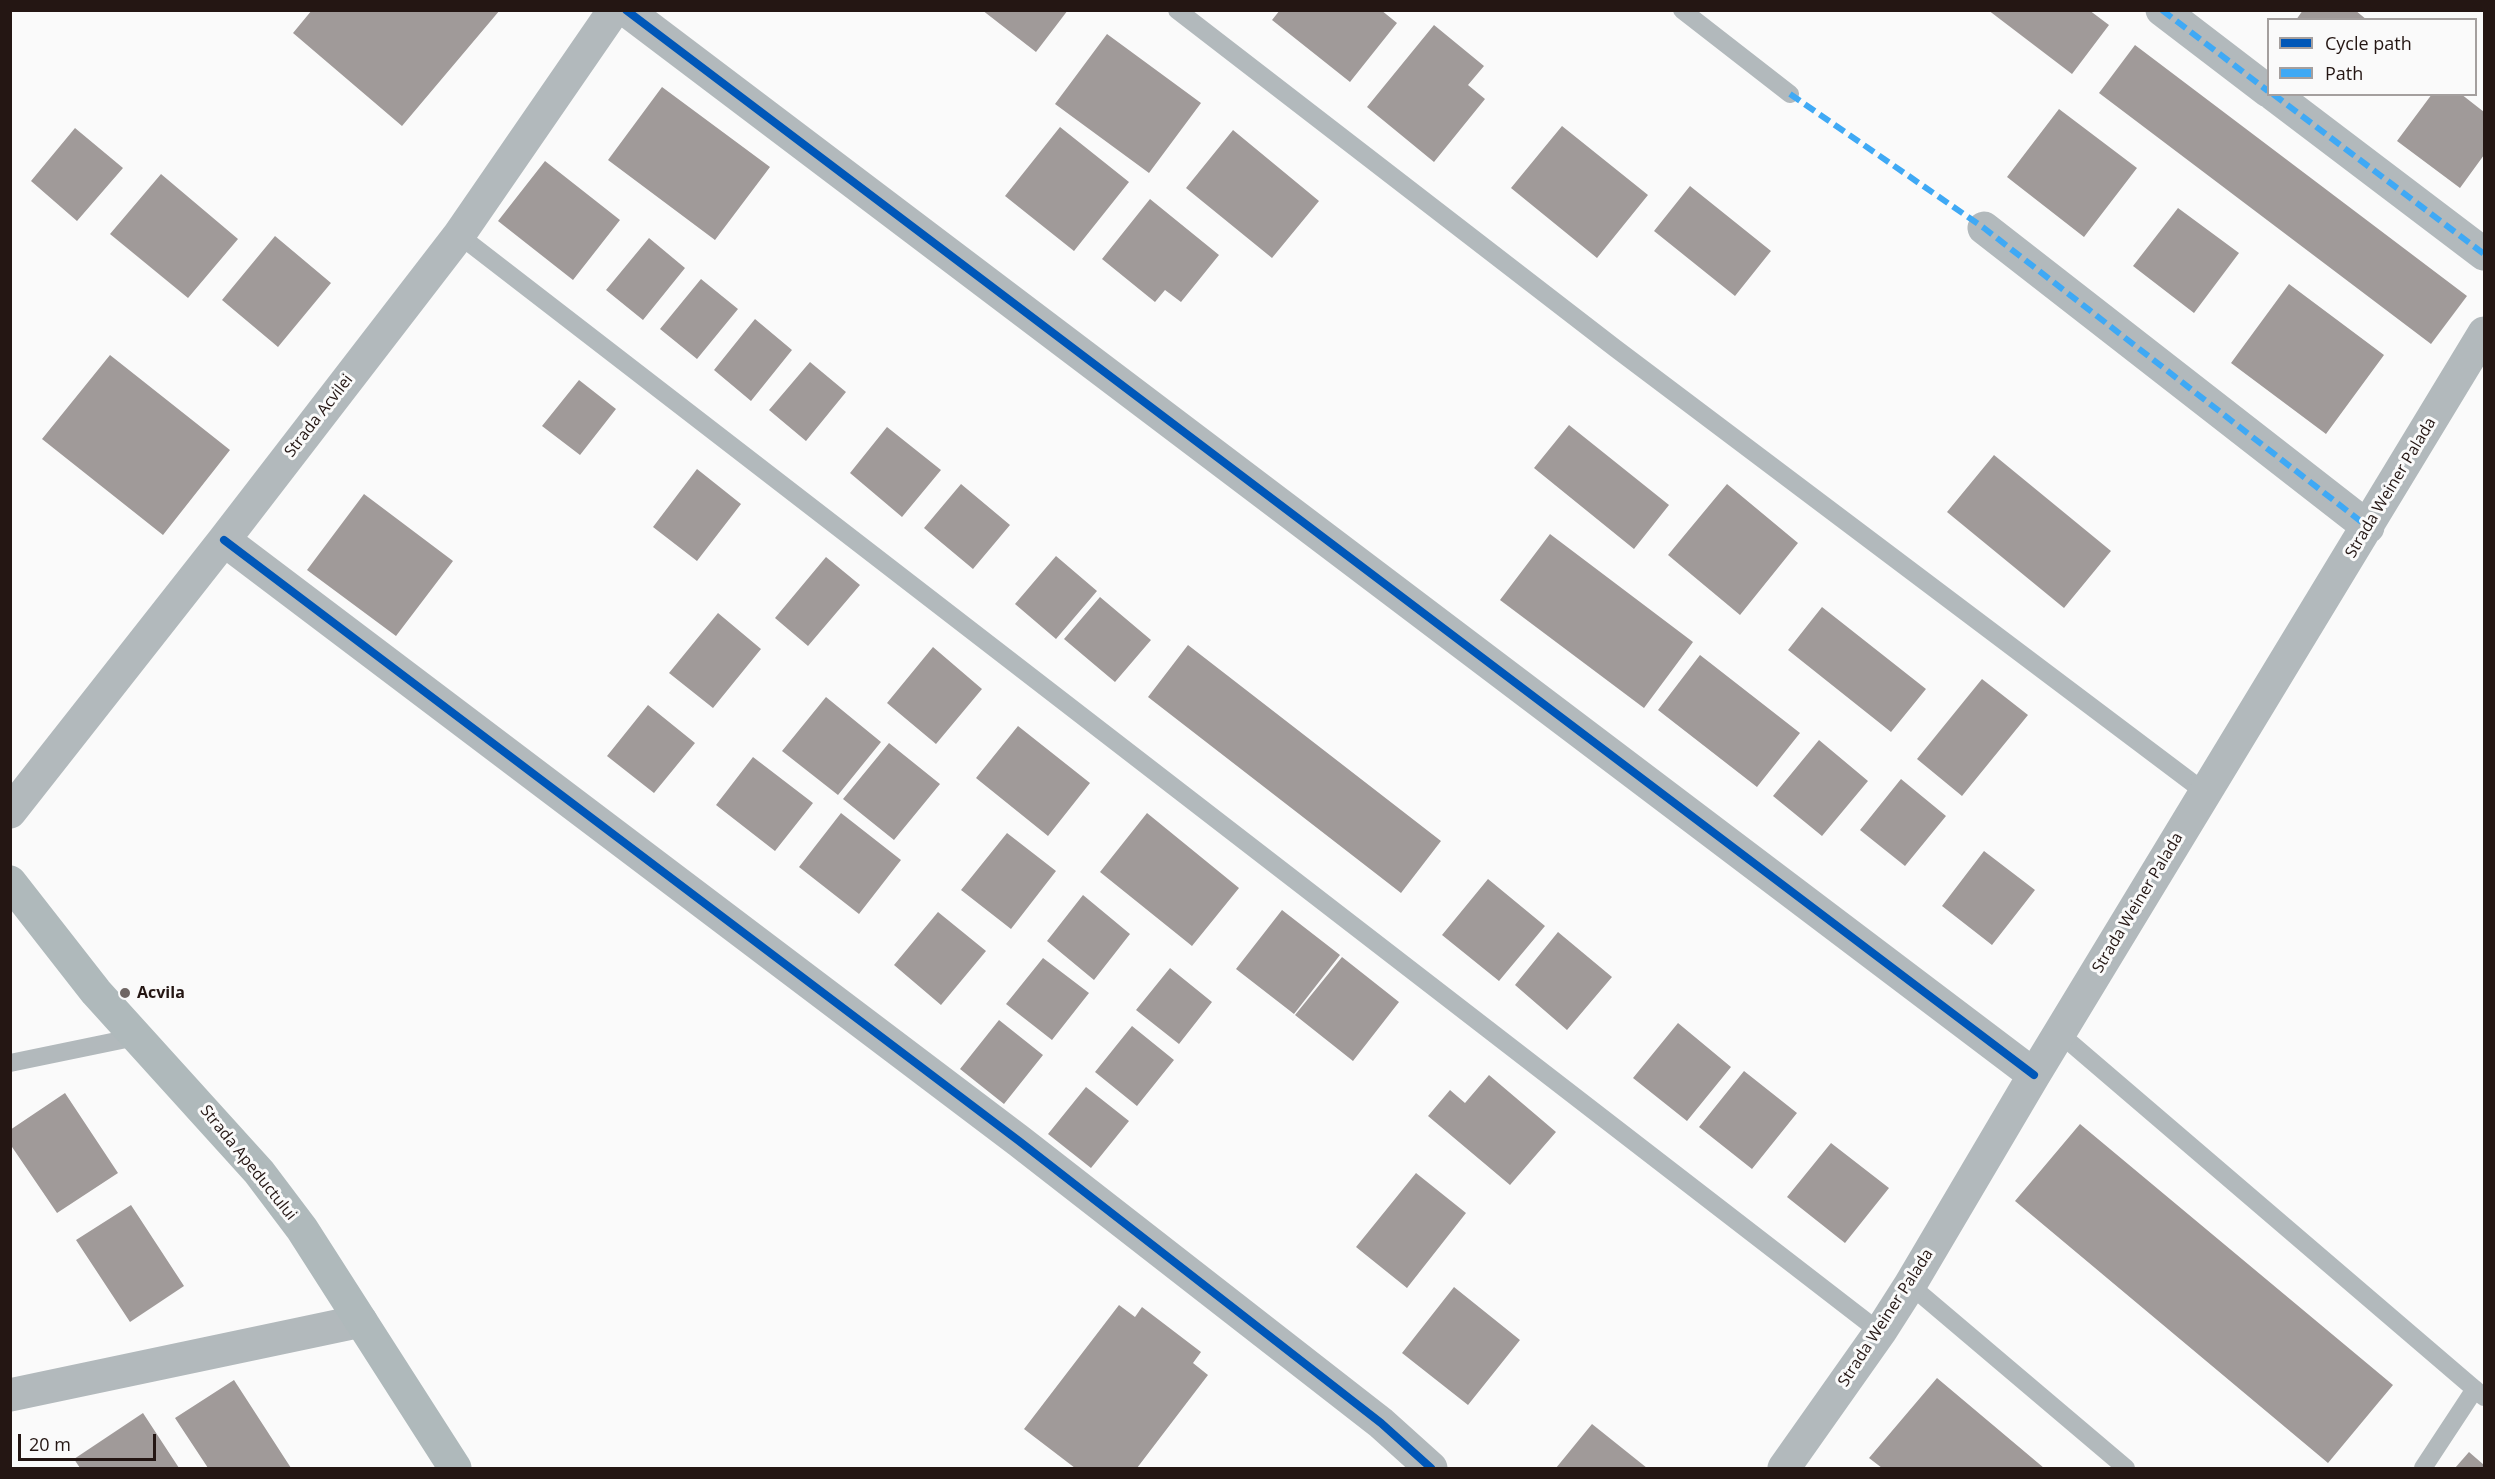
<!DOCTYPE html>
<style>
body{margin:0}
#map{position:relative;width:2495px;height:1479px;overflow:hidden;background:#fafafa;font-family:"Open Sans",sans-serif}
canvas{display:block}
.frame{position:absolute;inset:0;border:12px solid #241613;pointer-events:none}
.legend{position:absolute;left:2267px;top:18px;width:210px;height:78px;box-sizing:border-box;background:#fafafa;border:2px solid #a49f9e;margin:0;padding:8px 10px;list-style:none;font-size:18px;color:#241613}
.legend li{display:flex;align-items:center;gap:12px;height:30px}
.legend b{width:30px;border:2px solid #a49f9e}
.scale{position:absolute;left:18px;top:1434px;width:138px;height:27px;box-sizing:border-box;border:3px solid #241613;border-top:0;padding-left:8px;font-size:18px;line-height:21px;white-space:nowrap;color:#241613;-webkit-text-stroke:4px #fafafa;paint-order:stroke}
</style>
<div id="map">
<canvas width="2495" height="1479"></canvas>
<div class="frame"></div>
<ul class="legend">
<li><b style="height:8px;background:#0057b8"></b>Cycle path</li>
<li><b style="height:8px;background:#3fa9f5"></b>Path</li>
</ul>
<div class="scale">20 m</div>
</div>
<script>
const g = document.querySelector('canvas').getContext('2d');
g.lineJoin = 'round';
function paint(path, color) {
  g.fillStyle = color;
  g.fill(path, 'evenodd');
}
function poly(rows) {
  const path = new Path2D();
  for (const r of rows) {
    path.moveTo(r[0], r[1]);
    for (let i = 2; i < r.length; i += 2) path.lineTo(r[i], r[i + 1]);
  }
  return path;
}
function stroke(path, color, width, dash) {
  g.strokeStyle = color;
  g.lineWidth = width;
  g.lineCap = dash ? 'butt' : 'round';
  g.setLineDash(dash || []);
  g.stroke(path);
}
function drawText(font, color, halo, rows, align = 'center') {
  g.font = font + ' "Open Sans",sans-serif';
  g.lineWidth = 6;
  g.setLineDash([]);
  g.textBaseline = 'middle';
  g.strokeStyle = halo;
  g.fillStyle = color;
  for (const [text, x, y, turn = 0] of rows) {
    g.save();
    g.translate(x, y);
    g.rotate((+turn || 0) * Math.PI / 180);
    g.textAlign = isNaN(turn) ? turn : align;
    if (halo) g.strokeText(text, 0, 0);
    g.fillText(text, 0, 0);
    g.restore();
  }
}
const building = poly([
 [312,10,500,10,402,126,293,33],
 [982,10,1068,10,1036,52],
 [1280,10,1381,10,1397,23,1350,82,1272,20],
 [1988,10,2089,10,2109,25,2072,74],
 [2303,10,2355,10,2367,20,2296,20],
 [1434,25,1484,66,1468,85,1485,99,1434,162,1367,107],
 [1107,34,1201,103,1149,173,1055,104],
 [2135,45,2467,296,2431,344,2099,93],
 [662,87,770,167,715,240,608,160],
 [2432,94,2461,94,2484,112,2484,155,2460,188,2397,141],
 [2059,109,2137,168,2084,237,2007,177],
 [1562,126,1648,195,1597,258,1511,188],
 [1060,127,1129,182,1074,251,1005,196],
 [75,128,123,168,77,221,31,181],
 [1233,130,1319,201,1272,258,1186,188],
 [545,161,620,220,573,280,498,221],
 [161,174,238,239,188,298,110,234],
 [1690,186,1771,251,1735,296,1654,231],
 [1150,199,1219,255,1181,302,1165,290,1155,302,1102,259],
 [2178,208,2239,253,2194,313,2133,266],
 [275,236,331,283,278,347,222,300],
 [649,238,685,268,643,320,606,290],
 [701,279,738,309,697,359,660,329],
 [2289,284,2384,355,2326,434,2231,363],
 [755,319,792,350,751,401,714,370],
 [110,355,230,450,163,535,42,439],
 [810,362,846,392,806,441,769,410],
 [579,380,616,409,580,455,542,426],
 [1569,425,1669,505,1634,549,1534,468],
 [887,427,941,470,902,517,850,473],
 [1994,455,2111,551,2064,608,1947,512],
 [697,469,741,504,697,561,653,527],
 [961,484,1010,525,973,569,924,528],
 [1727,484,1798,543,1740,615,1668,555],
 [364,494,453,561,396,636,307,570],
 [1550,534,1693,642,1644,708,1500,600],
 [1056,556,1097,591,1056,639,1015,604],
 [826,557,860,585,808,646,775,618],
 [1100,597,1151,640,1115,682,1064,639],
 [1822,607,1926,689,1891,732,1788,650],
 [718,613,761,649,713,708,669,673],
 [1188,645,1441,841,1401,893,1148,697],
 [933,647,982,689,936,744,887,703],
 [1700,655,1800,733,1757,787,1658,710],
 [1982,679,2028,715,1962,796,1917,759],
 [826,697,881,742,838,795,782,751],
 [648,705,695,743,654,793,607,756],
 [1018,726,1090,783,1048,836,976,778],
 [1819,740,1868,781,1822,836,1773,796],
 [889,743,940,784,894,840,843,799],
 [753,757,813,803,775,851,716,805],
 [1901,779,1946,816,1905,866,1860,830],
 [841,813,901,860,859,914,799,867],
 [1147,813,1239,888,1192,946,1100,872],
 [1007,833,1056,871,1011,929,961,890],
 [1984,851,2035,890,1992,945,1942,906],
 [1488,879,1545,926,1499,981,1442,935],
 [1083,895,1130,934,1094,980,1047,941],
 [1282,910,1340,955,1294,1014,1236,969],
 [938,912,986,951,941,1005,894,965],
 [1558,932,1612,977,1567,1030,1515,985],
 [1342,957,1399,1002,1353,1061,1295,1015],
 [1043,958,1089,993,1052,1040,1006,1004],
 [1170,968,1212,1002,1179,1044,1136,1010],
 [999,1020,1043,1055,1004,1104,960,1069],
 [1678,1023,1731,1067,1687,1121,1633,1078],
 [1132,1026,1174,1060,1137,1106,1095,1072],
 [1744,1071,1797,1113,1752,1169,1699,1127],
 [1489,1075,1556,1132,1510,1185,1428,1116,1450,1090,1465,1103],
 [1086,1087,1129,1121,1091,1168,1048,1134],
 [65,1093,118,1173,57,1213,10,1144,10,1130],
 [2080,1124,2393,1385,2328,1463,2015,1201],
 [1831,1143,1889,1188,1845,1243,1787,1197],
 [1416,1173,1466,1213,1407,1288,1356,1247],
 [131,1205,184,1286,130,1322,76,1240],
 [1454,1287,1520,1340,1468,1405,1402,1353],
 [1119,1305,1135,1317,1142,1307,1201,1352,1193,1363,1208,1375,1137,1468,1075,1468,1024,1429],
 [1937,1378,2044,1468,1882,1468,1869,1458],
 [234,1380,291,1468,208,1468,175,1418],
 [143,1413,179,1468,80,1468,74,1459],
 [1592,1424,1647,1468,1556,1468],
 [2469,1452,2484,1465,2484,1468,2455,1468]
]);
const lane = poly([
 [1177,10,1615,348,2206,793],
 [1682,10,1790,94],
 [459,235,1880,1332],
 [2059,1033,2484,1397],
 [10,1063,136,1037],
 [1910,1285,2126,1468],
 [2423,1468,2475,1389]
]);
const street = poly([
 [626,10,2034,1075],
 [2162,10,2268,91],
 [2273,94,2484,254],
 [1984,228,2368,527],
 [224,540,1019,1141,1381,1423,1431,1468],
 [10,812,224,540,459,235,614,10],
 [10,1395,361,1321],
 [1784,1468,1880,1332,1910,1285,2034,1075,2484,333]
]);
const secondary = poly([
 [10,882,96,992,259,1172,302,1229,455,1468]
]);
const quiet = poly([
 [2162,10,2268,91],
 [1790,94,1984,228,2368,527],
 [2273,94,2484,254]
]);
const cycleway = poly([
 [626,10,2034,1075],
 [224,540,1019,1141,1381,1423,1431,1468]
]);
const markers = [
 [125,993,6,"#6f6664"]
];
const streetNames = [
 ["Strada Acvilei",319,416,-52],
 ["Strada Weiner Palada",2391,488,-59],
 ["Strada Weiner Palada",2138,903,-59],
 ["Strada Apeductului",248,1163,51],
 ["Strada Weiner Palada",1886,1318,-57]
];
const poiNames = [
 ["Acvila",137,993]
];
paint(building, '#a09a99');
stroke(lane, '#b2b9bc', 18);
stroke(street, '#b2b9bc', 33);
stroke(secondary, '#afb9bb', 33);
stroke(quiet, '#3fa9f5', 6, [12, 6]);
stroke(cycleway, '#0057b8', 8);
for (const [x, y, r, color] of markers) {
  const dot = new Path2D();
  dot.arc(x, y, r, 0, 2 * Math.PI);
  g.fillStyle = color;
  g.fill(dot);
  stroke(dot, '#fafafa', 2);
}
drawText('16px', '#241613', '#fafafa', streetNames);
drawText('bold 16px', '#241613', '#fafafa', poiNames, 'left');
</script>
